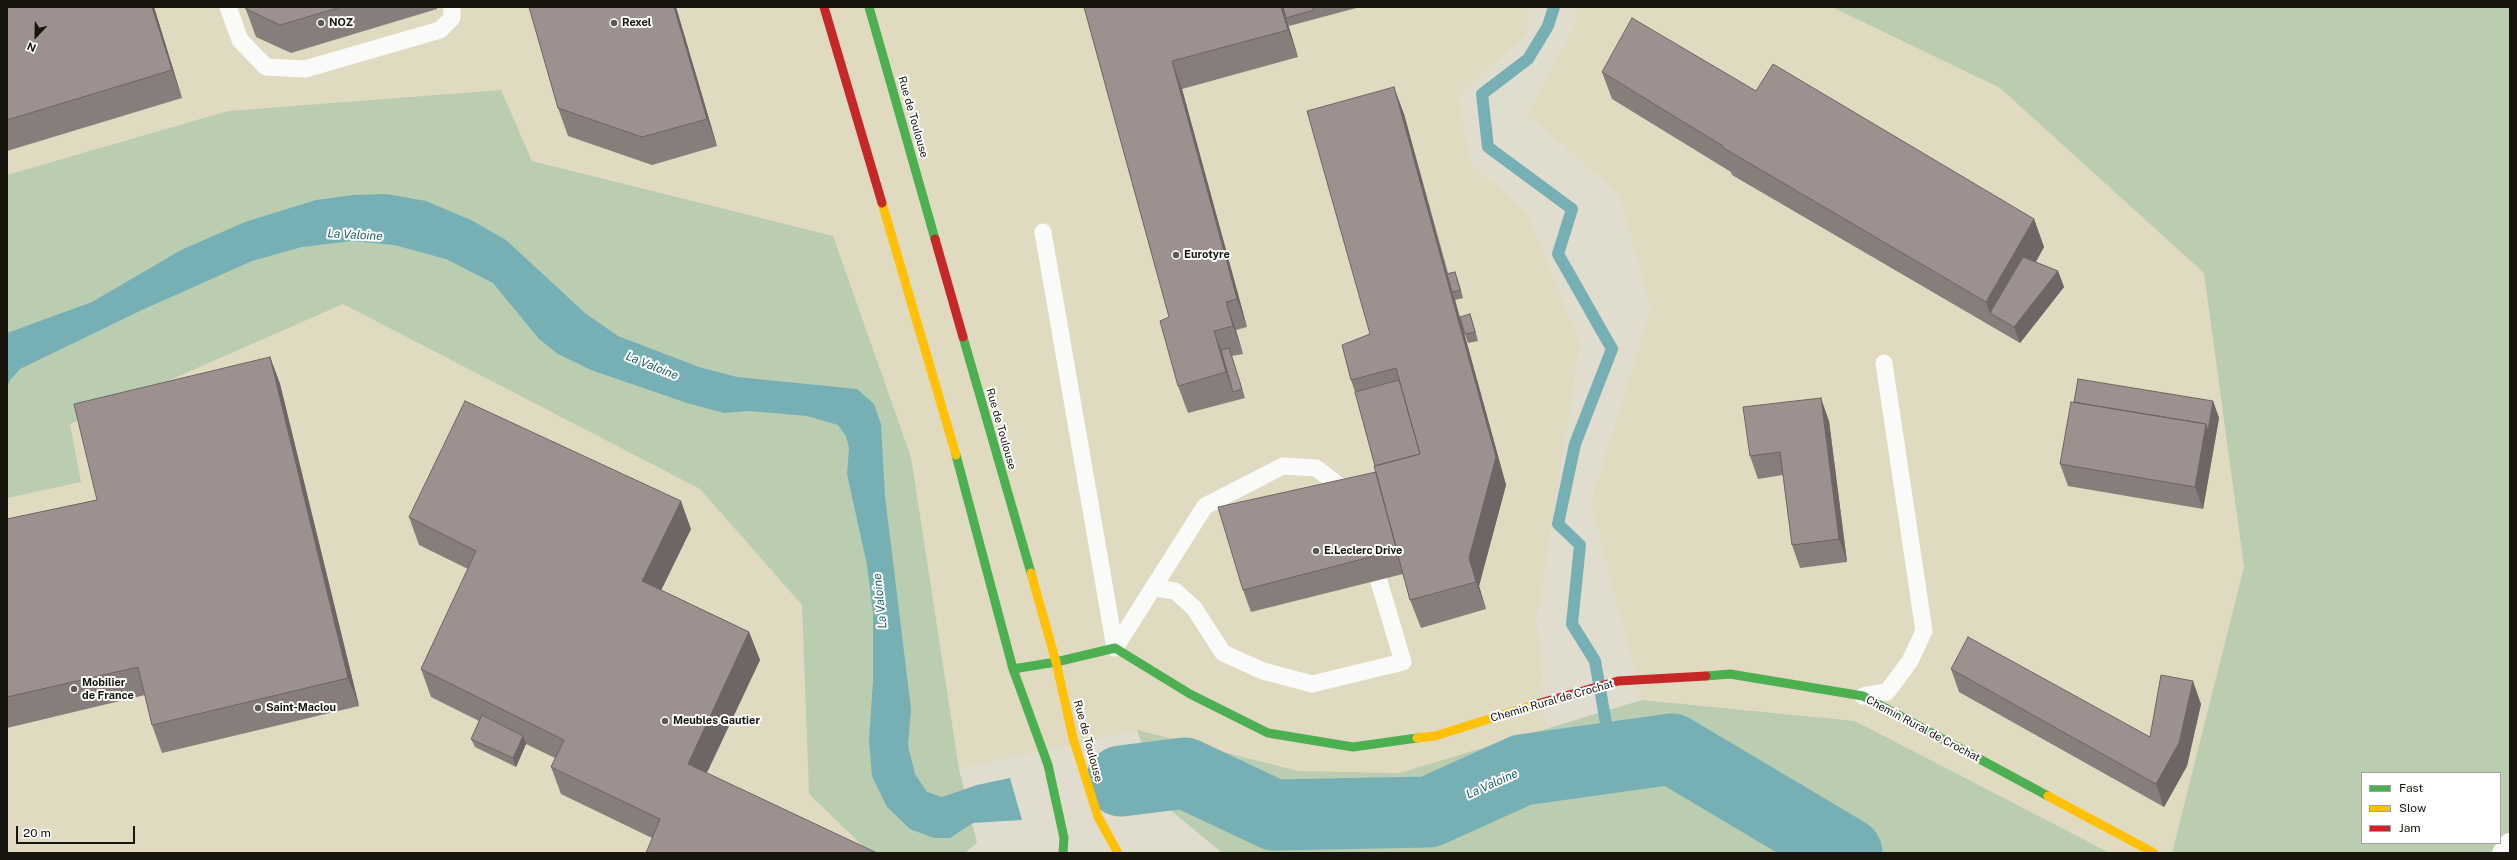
<!DOCTYPE html>
<style>
body{margin:0}
#map{position:relative;width:2517px;height:860px;overflow:hidden;background:#e0ddcf;font-family:"Public Sans",sans-serif}
canvas{display:block}
.frame{position:absolute;inset:0;border:8px solid #16140b;pointer-events:none}
.legend{position:absolute;left:2361px;top:772px;width:140px;height:72px;box-sizing:border-box;background:#fff;border:1px solid #a2a19d;margin:0;padding:5px 7px;list-style:none;font-size:12px;color:#16140b}
.legend li{display:flex;align-items:center;gap:8px;height:20px}
.legend b{width:20px;border:1px solid #a2a19d}
.north{position:absolute;left:16px;top:16px;width:40px;height:40px;-webkit-text-stroke:3px #fff;paint-order:stroke;rotate:202deg;font-size:11px;font-weight:700;line-height:16px;text-align:center;color:#16140b}
.north::after{content:'';display:block;margin:auto;width:14px;height:18px;background:#16140b;clip-path:polygon(50% 0,100% 100%,50% 72%,0 100%)}
.scale{position:absolute;left:16px;top:826px;width:119px;height:18px;box-sizing:border-box;border:2px solid #16140b;border-top:0;padding-left:5px;font-size:12px;line-height:14px;white-space:nowrap;color:#16140b;-webkit-text-stroke:3px #fff;paint-order:stroke}
</style>
<div id="map">
<canvas width="2517" height="860"></canvas>
<div class="frame"></div>
<ul class="legend">
<li><b style="height:5px;background:#4caf50"></b>Fast</li>
<li><b style="height:5px;background:#ffc107"></b>Slow</li>
<li><b style="height:5px;background:#c62828"></b>Jam</li>
</ul>
<div class="north">N</div>
<div class="scale">20 m</div>
</div>
<script>
const g = document.querySelector('canvas').getContext('2d');
g.lineJoin = 'round';
function paint(path, color) {
  g.fillStyle = color;
  g.fill(path, 'evenodd');
}
function poly(rows) {
  const path = new Path2D();
  for (const r of rows) {
    path.moveTo(r[0], r[1]);
    for (let i = 2; i < r.length; i += 2) path.lineTo(r[i], r[i + 1]);
  }
  return path;
}
function stroke(path, color, width, dash) {
  g.strokeStyle = color;
  g.lineWidth = width;
  g.lineCap = dash ? 'butt' : 'round';
  g.setLineDash(dash || []);
  g.stroke(path);
}
function drawText(font, color, halo, rows, align = 'center') {
  g.font = font + ' "Public Sans",sans-serif';
  g.lineWidth = 4;
  g.setLineDash([]);
  g.textBaseline = 'middle';
  g.strokeStyle = halo;
  g.fillStyle = color;
  for (const [text, x, y, turn = 0] of rows) {
    g.save();
    g.translate(x, y);
    g.rotate((+turn || 0) * Math.PI / 180);
    g.textAlign = isNaN(turn) ? turn : align;
    if (halo) g.strokeText(text, 0, 0);
    g.fillText(text, 0, 0);
    g.restore();
  }
}
const built = poly([
 [7,7,1528,7,1528,32,1458,97,1471,163,1528,215,1580,344,1537,617,1546,729,1399,773,1298,771,1137,730,959,769,911,457,833,237,532,161,501,91,228,111,7,175],
 [1578,7,1832,7,2000,88,2204,273,2244,567,2172,853,2110,853,1855,721,1642,700,1591,502,1651,309,1620,195,1527,114,1574,28],
 [343,304,700,489,802,605,809,794,870,853,7,853,7,498,81,482,70,424]
]);
const green = poly([
 [1832,7,2510,7,2510,853,2172,853,2244,567,2204,273,2000,88],
 [2362,773,2500,773,2500,843,2362,843],
 [501,90,532,161,833,236,911,457,959,769,977,843,965,853,870,853,809,794,802,605,700,489,343,304,70,424,81,482,7,498,7,175,228,111],
 [1642,700,1855,721,2110,853,1222,853,1162,803,1137,730,1298,771,1399,773]
]);
const water = poly([
 [387,194,426,201,473,221,506,240,585,313,618,336,699,367,737,377,857,389,874,404,881,424,885,496,911,709,908,746,915,774,927,792,942,797,977,785,1010,778,1022,820,973,823,950,838,934,838,910,829,887,807,872,776,869,740,873,681,873,613,867,565,847,474,849,448,846,436,838,425,807,416,749,411,724,413,687,403,591,370,558,354,539,339,493,283,446,259,394,245,352,241,302,247,252,261,144,309,20,369,10,380,7,388,7,333,92,302,181,250,245,222,316,200,353,195]
]);
const stream = poly([
 [1554,7,1548,26,1528,59,1482,94,1488,147,1572,209,1558,254,1612,349,1575,444,1558,524,1580,545,1572,624,1595,661,1612,757]
]);
const river = poly([
 [1121,781,1185,773,1274,815,1429,812,1522,770,1672,749,1847,853]
]);
const lane = poly([
 [228,7,240,40,266,67,305,69,440,30,452,18,452,7],
 [1043,232,1115,648],
 [1155,588,1175,591,1194,608,1223,653,1263,671,1312,684,1403,662,1372,558],
 [1115,648,1205,506,1283,466,1316,468,1346,491,1349,498],
 [1863,696,1887,692,1910,661,1924,631,1884,363]
]);
const street = poly([
 [2503,853,2510,844]
]);
const fast = poly([
 [869,7,935,239],
 [963,337,1031,573],
 [956,455,1013,669,1048,765,1064,838,1063,853],
 [1013,669,1056,662,1115,648,1190,694,1268,733,1353,747,1417,738],
 [1706,676,1730,674,1863,696,2048,796]
]);
const slow = poly([
 [882,203,956,455],
 [1031,573,1056,662,1073,738,1098,817,1118,853],
 [1417,738,1435,736,1537,704],
 [2048,796,2154,853]
]);
const jam = poly([
 [824,7,882,203],
 [935,239,963,337],
 [1537,704,1618,681,1706,676]
]);
const wall = poly([
 [7,7,154,7,182,98,7,151],
 [245,7,437,7,437,9,291,53,256,37],
 [529,7,676,7,717,146,652,165,568,136,558,108],
 [1084,7,1360,7,1289,26,1288,24,1298,57,1182,89,1247,327,1236,330,1243,354,1232,356,1245,398,1188,413,1178,386,1169,317],
 [1602,72,1756,91,2034,219,2044,247,2036,262,2058,271,2064,287,2020,343,1732,175,1731,172,1612,99],
 [1404,114,1448,273,1455,272,1463,298,1455,300,1506,485,1479,586,1486,609,1421,628,1410,600,1403,574,1251,612,1243,590,1376,472,1375,466,1355,392,1351,380,1370,334],
 [1470,314,1478,341,1468,343,1465,334],
 [270,357,280,384,359,706,162,753,152,725,145,695,7,728,7,519,97,500],
 [2213,401,2219,418,2203,509,2068,486,2060,464,2074,402],
 [1829,421,1847,562,1800,568,1792,545,1783,475,1758,479,1750,456],
 [409,517,691,529,661,590,749,632,760,660,707,773,652,838,561,794,551,767,555,758,526,744,516,767,475,747,471,739,479,721,431,697,421,669,468,569,419,545],
 [1951,669,2150,737,2201,704,2187,766,2164,807,1959,692]
]);
const shadedWall = poly([
 [152,7,154,7,182,98,172,70],
 [674,7,676,7,717,146,707,119],
 [1281,7,1284,7,1286,18,1298,57,1288,30],
 [1172,61,1182,89,1247,327,1237,299],
 [1394,87,1404,114,1452,292,1455,300,1506,485,1479,586,1486,609,1476,582,1469,558],
 [2034,219,2044,247,2001,320,1990,313,1986,302],
 [2058,271,2064,287,2020,343,2014,327],
 [1455,272,1458,280,1463,298,1460,290],
 [1226,302,1236,330,1243,354,1233,326],
 [1470,314,1473,323,1478,341,1475,332],
 [1214,331,1224,358,1233,392,1226,372],
 [270,357,280,384,359,706,348,678],
 [1821,398,1829,421,1847,562,1839,539],
 [2213,401,2219,418,2203,509,2195,487,2206,424],
 [681,501,691,529,652,609,642,581],
 [749,632,760,660,698,791,688,764],
 [2193,681,2201,704,2187,766,2164,807,2156,784],
 [523,736,526,744,516,767,513,758]
]);
const building = poly([
 [7,7,152,7,172,70,7,120,7,7],
 [245,7,341,7,280,25,246,9,245,7],
 [529,7,674,7,707,119,642,137,558,108,529,7],
 [1084,7,1281,7,1288,30,1172,61,1237,299,1226,302,1233,326,1214,331,1226,372,1178,386,1160,321,1169,317,1084,7],
 [1283,7,1312,7,1314,10,1286,18,1283,7],
 [1632,18,1756,91,1773,64,2034,219,1986,302,1722,147,1723,146,1602,72,1632,18],
 [1394,87,1496,457,1469,558,1476,582,1410,600,1374,466,1420,454,1396,368,1351,380,1342,345,1370,334,1307,111,1394,87],
 [2023,257,2058,271,2014,327,1990,313,2023,257],
 [1455,272,1460,290,1452,292,1447,274,1455,272],
 [1470,314,1475,332,1465,334,1460,317,1470,314],
 [1229,348,1242,389,1233,392,1221,350,1229,348],
 [270,357,348,678,152,725,138,667,7,697,7,519,97,500,74,404,270,357],
 [2078,379,2213,401,2208,431,2206,424,2074,402,2078,379],
 [1399,380,1420,454,1375,466,1355,392,1399,380],
 [1821,398,1839,539,1792,545,1780,452,1750,456,1743,407,1821,398],
 [465,401,681,501,642,581,749,632,688,764,877,853,646,853,660,819,551,767,564,740,421,669,476,551,409,517,465,401],
 [2071,402,2206,424,2195,487,2060,464,2071,402],
 [1376,472,1397,550,1243,590,1218,507,1376,472],
 [1968,637,2150,737,2161,675,2193,681,2179,743,2156,784,1951,669,1968,637],
 [482,715,523,736,513,758,471,739,482,715]
]);
const markers = [
 [321,23,4,"#5d5a50"],
 [614,23,4,"#5d5a50"],
 [1176,255,4,"#5d5a50"],
 [1316,551,4,"#5d5a50"],
 [74,689,4,"#5d5a50"],
 [258,708,4,"#5d5a50"],
 [665,721,4,"#5d5a50"]
];
const poiNames = [
 ["NOZ",329,23],
 ["Rexel",622,23],
 ["Eurotyre",1184,255],
 ["E.Leclerc Drive",1324,551],
 ["Mobilier",82,683],
 ["de France",82,696],
 ["Saint-Maclou",266,708],
 ["Meubles Gautier",673,721]
];
const streetNames = [
 ["Rue de Toulouse",913,117,74],
 ["Rue de Toulouse",1001,429,74],
 ["Chemin Rural de Crochat",1552,701,-16],
 ["Chemin Rural de Crochat",1923,729,28],
 ["Rue de Toulouse",1088,741,75]
];
const waterNames = [
 ["La Valoine",355,235,3],
 ["La Valoine",652,366,22],
 ["La Valoine",880,601,-96],
 ["La Valoine",1492,784,-24]
];
paint(built, '#e0dac1');
paint(green, '#bacdb1');
paint(water, '#76b0b5');
stroke(stream, '#76b0b5', 12);
stroke(river, '#76b0b5', 71);
stroke(lane, '#fafaf8', 17);
stroke(street, '#fafaf8', 22);
stroke(fast, '#4caf50', 9);
stroke(slow, '#ffc107', 9);
stroke(jam, '#c62828', 9);
paint(wall, '#877d7b');
paint(shadedWall, '#6e6664');
paint(building, '#9d918f');
stroke(building, '#6e6664', 1);
for (const [x, y, r, color] of markers) {
  const dot = new Path2D();
  dot.arc(x, y, r, 0, 2 * Math.PI);
  g.fillStyle = color;
  g.fill(dot);
  stroke(dot, '#fff', 1.5);
}
drawText('bold 11px', '#16140b', '#fff', poiNames, 'left');
drawText('11px', '#16140b', '#fff', streetNames);
drawText('italic 12px', '#1b616a', '#fff', waterNames);
</script>
